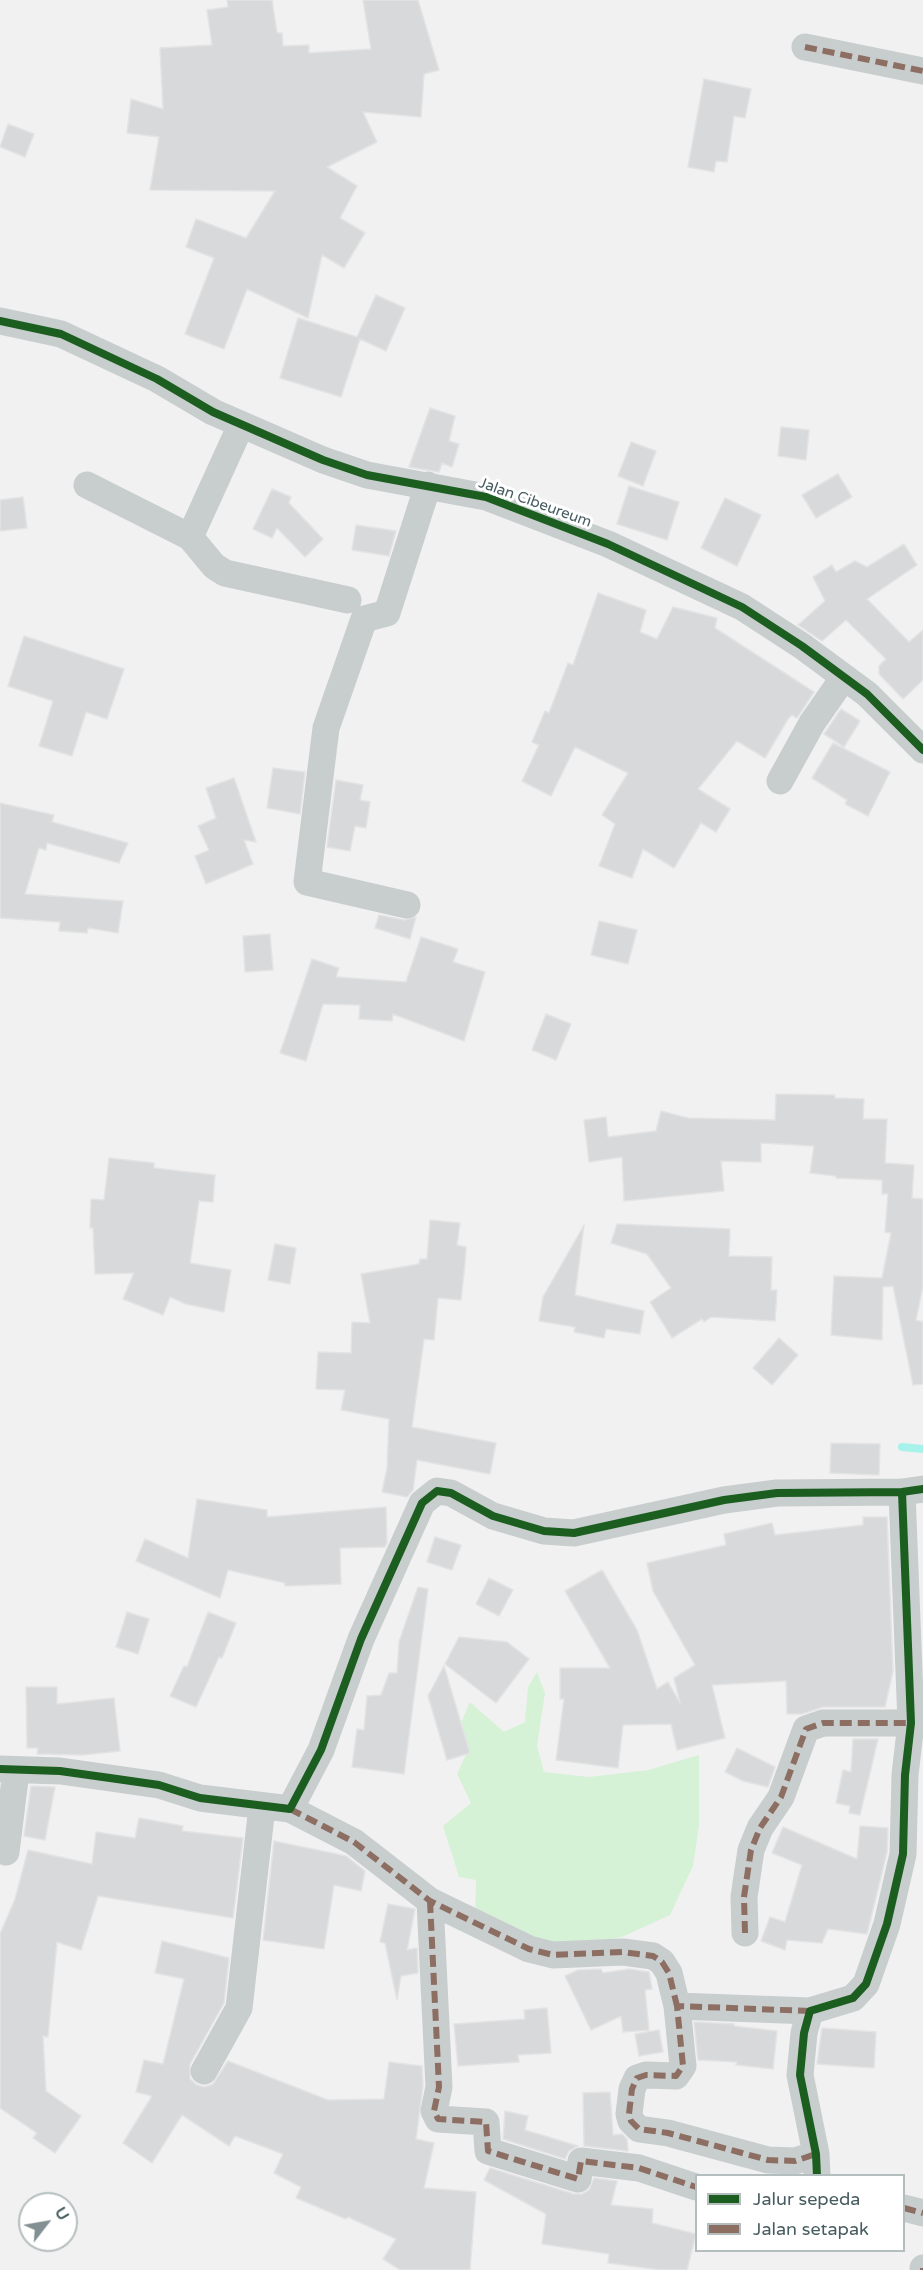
<!DOCTYPE html>
<style>
body{margin:0}
#map{position:relative;width:923px;height:2270px;overflow:hidden;background:#f2f1f1;font-family:"Varela Round",sans-serif}
canvas{display:block}
.legend{position:absolute;left:695px;top:2174px;width:210px;height:78px;box-sizing:border-box;background:#fff;border:2px solid #b5bebf;margin:0;padding:8px 10px;list-style:none;font-size:18px;color:#475c60}
.legend li{display:flex;align-items:center;gap:12px;height:30px}
.legend b{width:30px;border:2px solid #b5bebf}
.north{position:absolute;left:18px;top:2192px;width:60px;height:60px;box-sizing:border-box;background:#fff;border:2px solid #b5bebf;border-radius:50%;rotate:59deg;font-size:16px;font-weight:700;line-height:24px;text-align:center;color:#475c60}
.north::after{content:'';display:block;margin:auto;width:21px;height:27px;background:#839093;clip-path:polygon(50% 0,100% 100%,50% 72%,0 100%)}
</style>
<div id="map">
<canvas width="923" height="2270"></canvas>
<ul class="legend">
<li><b style="height:8px;background:#1b5e20"></b>Jalur sepeda</li>
<li><b style="height:8px;background:#8d6e63"></b>Jalan setapak</li>
</ul>
<div class="north">U</div>
</div>
<script>
const g = document.querySelector('canvas').getContext('2d');
g.lineJoin = 'round';
function paint(path, color) {
  g.fillStyle = color;
  g.fill(path, 'evenodd');
}
function poly(rows) {
  const path = new Path2D();
  for (const r of rows) {
    path.moveTo(r[0], r[1]);
    for (let i = 2; i < r.length; i += 2) path.lineTo(r[i], r[i + 1]);
  }
  return path;
}
function stroke(path, color, width, dash) {
  g.strokeStyle = color;
  g.lineWidth = width;
  g.lineCap = dash ? 'butt' : 'round';
  g.setLineDash(dash || []);
  g.stroke(path);
}
function drawText(font, color, halo, rows, align = 'center') {
  g.font = font + ' "Varela Round",sans-serif';
  g.lineWidth = 6;
  g.setLineDash([]);
  g.textBaseline = 'middle';
  g.strokeStyle = halo;
  g.fillStyle = color;
  for (const [text, x, y, turn = 0] of rows) {
    g.save();
    g.translate(x, y);
    g.rotate((+turn || 0) * Math.PI / 180);
    g.textAlign = isNaN(turn) ? turn : align;
    if (halo) g.strokeText(text, 0, 0);
    g.fillText(text, 0, 0);
    g.restore();
  }
}
const green = poly([
 [537,1672,545,1693,537,1746,544,1772,589,1777,648,1770,699,1755,699,1826,693,1866,670,1915,622,1937,550,1952,475,1921,476,1880,459,1877,443,1826,471,1803,457,1774,469,1748,460,1725,470,1702,504,1732,525,1722,528,1687]
]);
const stream = poly([
 [902,1447,923,1449]
]);
const building = poly([
 [227,0,272,0,277,33,282,33,283,46,309,45,309,53,371,49,363,0,418,0,439,70,424,74,421,117,363,112,377,142,327,167,357,186,340,218,365,233,344,268,322,255,308,318,247,289,224,349,185,334,214,258,186,247,196,219,246,238,275,191,150,190,159,137,127,133,131,99,163,109,160,48,212,45,207,10,228,7,227,0],
 [704,79,751,89,745,118,734,116,727,162,716,161,714,172,688,167,704,79],
 [8,124,34,134,25,157,0,147,8,124],
 [376,295,405,308,386,351,360,339,341,397,280,378,298,318,357,337,376,295],
 [430,408,455,416,449,441,459,444,452,467,442,463,439,472,409,467,430,408],
 [781,427,809,430,806,460,778,456,781,427],
 [631,442,656,451,643,486,618,476,631,442],
 [838,474,852,497,816,518,802,495,838,474],
 [629,486,679,502,667,540,617,524,629,486],
 [272,489,291,497,289,503,323,539,305,557,277,528,272,538,253,529,272,489],
 [23,497,27,528,0,531,0,500,23,497],
 [725,498,761,515,737,566,701,548,725,498],
 [356,525,396,531,389,556,352,550,356,525],
 [904,544,917,565,867,599,909,642,923,630,923,680,903,699,879,674,879,666,886,659,846,620,822,641,798,625,825,601,813,577,832,565,836,572,855,561,867,567,904,544],
 [598,593,646,610,640,632,657,639,673,607,717,618,715,628,814,692,797,718,792,715,788,719,765,758,737,741,698,789,730,809,716,832,701,823,674,868,643,849,632,878,599,866,615,824,602,815,628,773,575,747,551,796,522,781,539,745,532,742,545,711,549,713,568,663,573,665,598,593],
 [24,636,124,669,107,719,86,712,72,756,39,746,53,701,8,686,24,636],
 [841,709,860,721,844,747,824,734,841,709],
 [833,743,890,772,868,816,845,804,847,800,812,778,833,743],
 [273,768,305,772,300,814,267,808,273,768],
 [234,778,256,842,244,840,253,864,206,884,195,856,209,850,198,826,216,818,206,788,234,778],
 [336,780,363,785,360,800,370,802,366,828,355,826,350,851,327,847,336,780],
 [0,803,54,815,52,822,128,843,119,863,47,843,46,850,39,848,25,894,123,901,118,933,88,928,87,933,59,931,60,922,0,918,0,803],
 [379,915,404,920,416,917,410,939,375,928,379,915],
 [599,921,637,930,628,964,591,955,599,921],
 [270,934,273,970,245,972,243,936,270,934],
 [421,937,458,949,453,962,485,972,464,1041,393,1014,392,1021,359,1019,360,1005,323,1004,306,1061,280,1053,312,959,339,968,336,977,406,982,421,937],
 [546,1014,571,1024,556,1060,532,1050,546,1014],
 [776,1094,835,1095,835,1098,864,1099,863,1119,887,1119,885,1163,914,1165,912,1198,923,1199,923,1286,916,1320,923,1322,923,1384,913,1385,893,1286,883,1287,882,1340,831,1335,834,1276,882,1278,891,1233,885,1232,888,1194,882,1194,882,1180,836,1178,836,1176,810,1173,814,1146,761,1143,761,1162,721,1161,724,1191,624,1201,622,1157,589,1162,584,1120,606,1117,608,1137,656,1131,661,1111,688,1118,775,1120,776,1094],
 [109,1158,154,1163,154,1168,215,1175,213,1202,199,1201,190,1263,231,1270,224,1312,186,1304,170,1297,163,1315,123,1299,134,1273,95,1274,93,1228,90,1228,91,1199,104,1200,109,1158],
 [430,1220,460,1223,457,1245,466,1247,465,1263,461,1300,438,1298,434,1340,424,1339,412,1427,496,1443,490,1474,417,1460,413,1490,407,1497,382,1492,387,1468,389,1419,341,1410,345,1390,316,1389,318,1352,351,1353,352,1322,370,1323,361,1274,419,1264,420,1259,427,1259,430,1220],
 [617,1224,730,1229,729,1256,772,1257,771,1290,777,1290,775,1321,711,1317,704,1322,702,1319,672,1338,650,1302,671,1288,647,1254,611,1243,617,1224],
 [584,1225,575,1295,644,1311,640,1334,606,1329,604,1338,574,1332,575,1327,539,1321,543,1297,584,1225],
 [275,1244,296,1248,290,1284,268,1280,275,1244],
 [779,1338,798,1355,772,1385,753,1368,779,1338],
 [831,1443,880,1444,879,1475,830,1473,831,1443],
 [197,1499,267,1510,267,1517,386,1507,387,1543,385,1547,340,1548,341,1584,285,1586,285,1583,228,1570,220,1598,136,1561,145,1539,188,1558,197,1499],
 [863,1517,887,1517,893,1671,885,1707,823,1707,802,1714,787,1714,786,1681,712,1685,725,1738,677,1750,671,1724,623,1725,618,1768,556,1760,564,1699,560,1699,560,1668,610,1668,565,1591,602,1570,637,1630,657,1689,668,1682,680,1703,674,1678,695,1665,653,1591,647,1563,726,1545,724,1534,772,1523,775,1535,863,1525,863,1517],
 [435,1537,461,1545,452,1570,427,1562,435,1537],
 [489,1578,513,1590,499,1616,476,1604,489,1578],
 [418,1587,428,1589,404,1774,352,1767,357,1729,364,1730,367,1696,381,1695,389,1673,397,1673,399,1642,418,1587],
 [127,1612,149,1619,138,1654,116,1647,127,1612],
 [208,1612,236,1623,222,1658,219,1657,196,1707,170,1696,184,1666,187,1667,208,1612],
 [459,1637,507,1642,529,1659,496,1703,445,1664,459,1637],
 [444,1666,470,1753,447,1760,428,1696,444,1666],
 [26,1687,57,1687,57,1704,114,1698,120,1751,83,1755,37,1754,38,1748,27,1748,26,1687],
 [853,1739,878,1739,860,1815,849,1813,850,1806,836,1803,843,1770,851,1772,853,1739],
 [737,1748,775,1767,768,1787,743,1781,725,1772,737,1748],
 [31,1786,55,1787,45,1840,24,1836,31,1786],
 [139,1818,183,1826,182,1831,243,1838,233,1918,98,1896,81,1950,57,1942,48,2037,43,2036,46,2091,81,2116,55,2153,33,2138,37,2133,0,2108,0,1934,15,1899,28,1850,92,1864,96,1832,135,1838,139,1818],
 [860,1826,888,1828,887,1852,867,1934,828,1929,822,1943,787,1940,785,1950,761,1941,770,1917,785,1922,802,1865,772,1853,783,1827,857,1859,860,1826],
 [274,1841,346,1856,365,1871,361,1891,334,1885,324,1949,263,1940,274,1841],
 [388,1904,415,1909,407,1950,417,1948,418,1973,401,1976,397,2000,385,1943,380,1942,388,1904],
 [162,1941,229,1958,224,2003,190,2064,190,2079,197,2085,205,2087,213,2084,228,2061,328,2100,384,2099,389,2062,422,2066,423,2086,416,2139,434,2143,424,2188,476,2192,470,2270,400,2270,383,2259,396,2239,348,2217,346,2219,296,2198,301,2187,274,2173,283,2154,235,2136,229,2146,182,2115,152,2163,123,2143,152,2096,136,2092,144,2060,163,2064,184,1979,155,1973,162,1941],
 [601,1969,603,1973,629,1969,649,1972,652,1989,645,1990,649,2030,623,2032,621,2016,591,2030,565,1976,578,1970,601,1969],
 [547,2008,551,2053,518,2055,519,2062,458,2066,454,2024,525,2019,524,2010,547,2008],
 [694,2022,734,2024,734,2026,777,2031,773,2069,736,2065,737,2062,698,2060,694,2022],
 [822,2028,876,2032,874,2068,817,2064,822,2028],
 [659,2030,663,2052,639,2056,635,2034,659,2030],
 [610,2092,613,2135,622,2134,627,2139,628,2151,584,2146,583,2093,610,2092],
 [505,2111,528,2116,525,2130,578,2146,569,2151,565,2159,503,2139,505,2111],
 [490,2168,574,2194,582,2194,589,2190,594,2178,617,2181,611,2205,653,2209,652,2223,696,2234,687,2270,661,2270,608,2263,609,2254,542,2244,546,2214,484,2180,490,2168]
]);
const minor = poly([
 [805,47,923,71],
 [0,321,61,334,157,379,213,412,323,460,367,475,486,497,608,544,742,607,802,646,867,694,923,750],
 [241,425,190,537,214,566,225,573,348,600],
 [87,485,190,537],
 [780,781,812,723,844,677],
 [407,905,307,882,326,728,364,619,387,613,428,485],
 [0,1769,60,1771,110,1778,159,1785,200,1798,290,1809,321,1750,361,1639,422,1503,437,1491,451,1493,493,1516,544,1531,574,1533,724,1500,777,1493,902,1492,923,1489],
 [290,1809,354,1842,430,1901,529,1949,553,1955,623,1952,653,1956,662,1962,669,1973,677,2006],
 [6,1852,16,1771],
 [430,1901,439,2087,434,2111,438,2119,486,2122,488,2151,578,2179,581,2161,639,2168,696,2187],
 [745,1933,744,1897,751,1850,760,1828,781,1797,806,1729,823,1723,911,1723],
 [810,2011,677,2006,683,2066,676,2076,646,2075,637,2078,632,2089,629,2114,631,2121,639,2129,668,2133,768,2160,795,2161,816,2154],
 [204,2071,239,2008,262,1807],
 [817,2176,816,2154,800,2075,804,2033,810,2011,853,1998,866,1984,887,1924,903,1854,905,1775,911,1723,902,1492],
 [904,2208,923,2213],
 [923,2270,923,2268]
]);
const quiet = poly([
 [805,47,923,71],
 [290,1809,354,1842,430,1901,529,1949,553,1955,623,1952,653,1956,662,1962,669,1973,677,2006],
 [430,1901,439,2087,434,2111,438,2119,486,2122,488,2151,578,2179,581,2161,639,2168,696,2187],
 [745,1933,744,1897,751,1850,760,1828,781,1797,806,1729,823,1723,911,1723],
 [810,2011,677,2006,683,2066,676,2076,646,2075,637,2078,632,2089,629,2114,631,2121,639,2129,668,2133,768,2160,795,2161,816,2154],
 [904,2208,923,2213],
 [923,2270,923,2268]
]);
const cycleway = poly([
 [0,321,61,334,157,379,213,412,323,460,367,475,486,497,608,544,742,607,802,646,867,694,923,750],
 [0,1769,60,1771,110,1778,159,1785,200,1798,290,1809,321,1750,361,1639,422,1503,437,1491,451,1493,493,1516,544,1531,574,1533,724,1500,777,1493,902,1492,923,1489],
 [817,2176,816,2154,800,2075,804,2033,810,2011,853,1998,866,1984,887,1924,903,1854,905,1775,911,1723,902,1492]
]);
const streetNames = [
 ["Jalan Cibeureum",535,503,20]
];
paint(green, '#d5f2d7');
stroke(stream, '#a7f2ea', 8);
paint(building, '#d8d9da');
stroke(building, '#e3e3e4', 1.5);
stroke(minor, '#c8cdce', 27);
stroke(quiet, '#8d6e63', 6, [12, 6]);
stroke(cycleway, '#1b5e20', 8);
drawText('15px', '#475c60', '#fff', streetNames);
</script>
